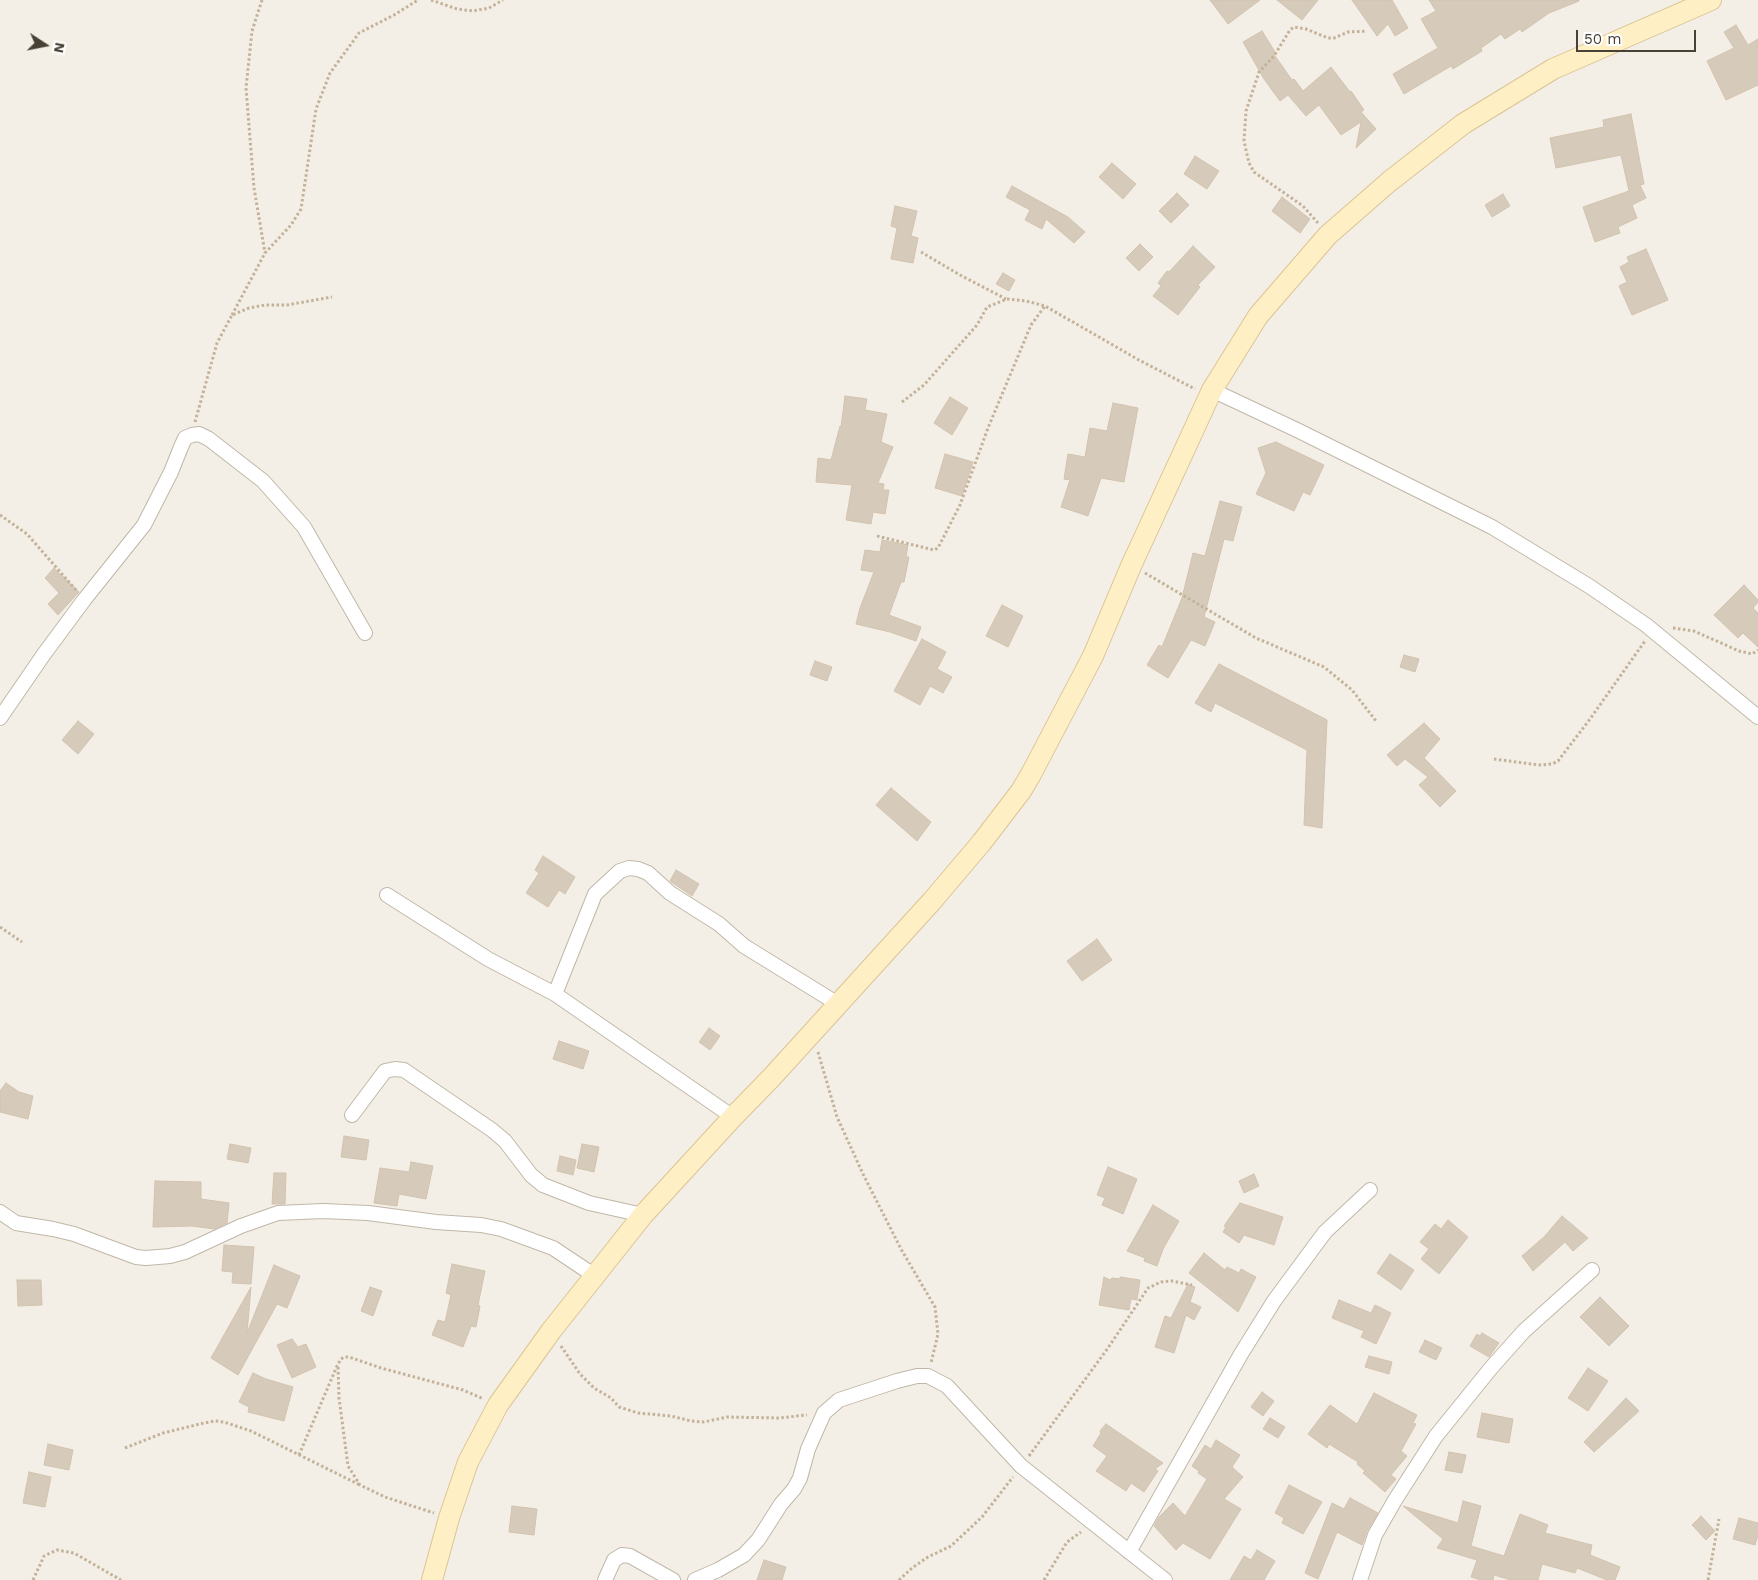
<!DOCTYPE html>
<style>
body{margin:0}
#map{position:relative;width:1758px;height:1580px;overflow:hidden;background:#f4efe6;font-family:"Work Sans",sans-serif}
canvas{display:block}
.north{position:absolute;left:20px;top:20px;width:50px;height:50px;-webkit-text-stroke:4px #fff;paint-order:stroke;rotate:101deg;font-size:14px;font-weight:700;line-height:20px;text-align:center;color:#474035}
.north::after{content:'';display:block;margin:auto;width:18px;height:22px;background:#474035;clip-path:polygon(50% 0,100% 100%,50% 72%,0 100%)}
.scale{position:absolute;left:1576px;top:30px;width:120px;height:22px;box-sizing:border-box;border:2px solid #474035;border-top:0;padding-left:6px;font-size:15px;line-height:18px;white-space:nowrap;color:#474035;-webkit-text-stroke:4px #fff;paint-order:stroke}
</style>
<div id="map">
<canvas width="1758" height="1580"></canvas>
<div class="north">N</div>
<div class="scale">50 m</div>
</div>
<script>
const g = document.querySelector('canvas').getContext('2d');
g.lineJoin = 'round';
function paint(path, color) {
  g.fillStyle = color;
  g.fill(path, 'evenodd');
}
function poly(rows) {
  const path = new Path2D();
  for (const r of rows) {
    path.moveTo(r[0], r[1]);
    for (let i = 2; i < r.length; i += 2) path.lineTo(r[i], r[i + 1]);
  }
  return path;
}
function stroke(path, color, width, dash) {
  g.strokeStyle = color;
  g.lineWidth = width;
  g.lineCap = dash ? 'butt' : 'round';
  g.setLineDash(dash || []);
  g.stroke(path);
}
const building = poly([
 [1210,0,1260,0,1228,24,1210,0],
 [1277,0,1318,0,1302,20,1277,0],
 [1352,0,1392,0,1408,28,1395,36,1388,24,1377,36,1352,0],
 [1429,0,1579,0,1579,1,1549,13,1522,32,1520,29,1505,39,1501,34,1481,48,1482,51,1453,69,1451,66,1404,94,1393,74,1438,48,1421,19,1436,11,1429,0],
 [1736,25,1748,45,1758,39,1758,85,1726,100,1707,61,1734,48,1724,32,1736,25],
 [1262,31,1275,52,1273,53,1292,80,1294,79,1303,91,1331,67,1350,92,1351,91,1364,110,1361,112,1376,129,1356,148,1361,122,1341,135,1319,105,1306,116,1288,95,1280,101,1264,79,1243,42,1262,31],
 [1631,114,1644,184,1640,185,1646,198,1632,205,1637,218,1618,227,1620,233,1595,242,1583,207,1629,191,1621,155,1556,168,1550,138,1604,127,1603,120,1631,114],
 [1195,156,1219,171,1207,189,1184,174,1195,156],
 [1112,163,1136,184,1123,199,1099,177,1112,163],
 [1012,186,1068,217,1085,232,1074,243,1046,219,1042,229,1025,220,1030,210,1006,197,1012,186],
 [1177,193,1189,205,1171,223,1159,211,1177,193],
 [1503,194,1510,206,1492,217,1485,205,1503,194],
 [1282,197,1310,219,1300,233,1272,211,1282,197],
 [895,206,917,211,911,236,918,238,913,263,891,259,897,228,891,226,895,206],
 [1140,244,1153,257,1139,271,1126,258,1140,244],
 [1193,246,1215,267,1198,285,1200,287,1178,315,1153,296,1161,286,1158,283,1167,271,1169,272,1193,246],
 [1646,249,1668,300,1632,315,1619,286,1627,282,1620,267,1629,262,1627,257,1646,249],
 [1003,273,1015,280,1009,291,996,284,1003,273],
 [845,396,867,399,865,410,887,414,881,442,893,447,878,483,884,484,883,490,889,490,885,514,873,512,871,524,846,520,852,485,816,482,818,458,831,460,840,426,841,427,845,396],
 [950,397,968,408,952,435,934,423,950,397],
 [1113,403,1138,408,1124,482,1101,478,1088,516,1061,507,1070,480,1064,479,1068,454,1085,457,1090,428,1107,431,1113,403],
 [1276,442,1324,465,1310,495,1303,492,1294,511,1256,494,1266,473,1258,448,1276,442],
 [945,454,973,462,962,496,935,488,945,454],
 [1220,501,1242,507,1233,541,1224,539,1204,617,1215,622,1205,646,1191,640,1168,678,1147,665,1159,645,1162,647,1182,598,1193,553,1205,556,1220,501],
 [882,540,908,545,906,557,909,557,904,582,901,582,889,615,921,627,916,641,890,632,856,624,860,608,874,572,861,570,865,550,880,552,882,540],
 [54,568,79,592,58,615,48,604,59,593,45,578,54,568],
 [1744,585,1758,600,1758,602,1753,608,1758,613,1758,647,1743,633,1738,638,1714,615,1744,585],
 [1002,605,1023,616,1008,647,986,636,1002,605],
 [922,639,946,652,937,669,952,677,943,693,930,686,920,705,894,691,922,639],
 [1404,655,1419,659,1415,672,1400,667,1404,655],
 [815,661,832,667,827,681,810,675,815,661],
 [1219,664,1327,720,1322,828,1304,825,1307,750,1215,703,1211,712,1195,703,1219,664],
 [78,721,94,734,78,754,62,740,78,721],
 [1424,723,1440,739,1424,758,1456,791,1440,807,1419,785,1428,777,1405,759,1397,766,1387,755,1424,723],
 [891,788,931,822,917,841,876,805,891,788],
 [543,856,575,877,565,894,559,890,548,907,526,893,539,873,535,870,543,856],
 [676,870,699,884,692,896,670,881,676,870],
 [1097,939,1112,960,1082,981,1067,961,1097,939],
 [709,1028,720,1036,710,1050,699,1042,709,1028],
 [559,1041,589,1051,583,1069,553,1059,559,1041],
 [6,1083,19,1092,33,1096,28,1119,0,1112,0,1091,6,1083],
 [344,1136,369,1140,366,1160,341,1157,344,1136],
 [230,1144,251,1148,248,1163,227,1159,230,1144],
 [582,1144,599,1147,594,1172,577,1168,582,1144],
 [560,1156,576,1160,573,1175,557,1171,560,1156],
 [411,1162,433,1166,426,1199,399,1194,397,1206,374,1203,380,1168,409,1172,411,1162],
 [1108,1167,1137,1179,1123,1214,1102,1205,1105,1198,1097,1195,1108,1167],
 [274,1173,286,1173,285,1204,272,1204,274,1173],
 [1254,1174,1259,1186,1244,1193,1239,1181,1254,1174],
 [155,1181,201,1182,201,1199,229,1203,227,1223,214,1229,192,1226,153,1227,155,1181],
 [1240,1203,1283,1217,1274,1245,1244,1235,1239,1243,1223,1232,1226,1227,1224,1226,1240,1203],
 [1153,1205,1179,1221,1163,1249,1157,1266,1144,1261,1145,1258,1127,1251,1153,1205],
 [1562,1216,1588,1238,1573,1251,1565,1242,1533,1271,1522,1256,1544,1237,1562,1216],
 [1448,1220,1468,1237,1439,1274,1421,1259,1429,1249,1420,1242,1435,1224,1441,1229,1448,1220],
 [224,1245,254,1247,251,1284,232,1283,233,1272,222,1271,224,1245],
 [1204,1253,1225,1270,1227,1267,1239,1273,1241,1269,1256,1277,1238,1312,1189,1273,1204,1253],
 [1390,1254,1414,1270,1401,1290,1377,1273,1390,1254],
 [452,1264,485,1271,478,1305,480,1306,476,1327,471,1326,463,1347,432,1335,438,1320,445,1322,451,1295,446,1293,452,1264],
 [274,1265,300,1276,287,1308,277,1304,238,1375,211,1358,251,1287,247,1333,274,1265],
 [1104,1277,1110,1280,1112,1278,1120,1279,1120,1277,1140,1280,1137,1300,1131,1299,1129,1310,1099,1305,1104,1277],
 [17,1280,41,1280,42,1305,18,1306,17,1280],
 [1188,1284,1195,1287,1190,1302,1201,1307,1194,1320,1186,1315,1174,1353,1155,1347,1165,1316,1171,1318,1188,1284],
 [370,1287,382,1291,373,1316,361,1311,370,1287],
 [1600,1297,1629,1326,1609,1346,1580,1317,1600,1297],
 [1339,1300,1371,1313,1375,1305,1391,1313,1376,1344,1361,1337,1364,1331,1332,1318,1339,1300],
 [1482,1333,1499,1343,1489,1357,1470,1346,1477,1334,1480,1336,1482,1333],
 [292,1339,298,1347,306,1344,316,1367,292,1378,277,1345,292,1339],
 [1425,1340,1442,1348,1436,1360,1419,1352,1425,1340],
 [1369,1356,1392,1362,1389,1374,1365,1367,1369,1356],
 [1588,1368,1608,1381,1588,1411,1568,1398,1588,1368],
 [253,1373,266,1379,293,1387,284,1421,248,1412,249,1407,239,1402,253,1373],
 [1262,1392,1274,1401,1263,1416,1251,1407,1262,1392],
 [1374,1393,1417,1415,1413,1423,1416,1424,1401,1451,1407,1456,1391,1475,1396,1479,1385,1492,1363,1473,1365,1471,1357,1464,1358,1462,1329,1444,1327,1448,1308,1434,1330,1405,1357,1424,1374,1393],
 [1626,1398,1639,1411,1594,1452,1584,1442,1626,1398],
 [1482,1413,1513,1419,1509,1443,1477,1437,1482,1413],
 [1270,1418,1285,1427,1278,1438,1263,1429,1270,1418],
 [1106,1424,1163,1463,1155,1469,1158,1471,1144,1492,1131,1483,1126,1491,1096,1471,1107,1456,1093,1446,1101,1433,1100,1431,1106,1424],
 [1216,1440,1240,1455,1232,1467,1243,1477,1224,1499,1241,1509,1210,1559,1183,1543,1176,1550,1154,1526,1159,1517,1173,1503,1185,1516,1207,1479,1198,1473,1199,1471,1192,1466,1205,1445,1211,1449,1216,1440],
 [48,1444,73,1450,69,1470,44,1465,48,1444],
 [1449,1452,1466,1455,1462,1473,1445,1470,1449,1452],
 [29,1472,51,1477,45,1507,23,1503,29,1472],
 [1289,1485,1322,1502,1303,1534,1282,1523,1284,1518,1275,1513,1289,1485],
 [1350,1498,1378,1513,1367,1531,1362,1545,1337,1532,1318,1579,1305,1573,1332,1503,1344,1509,1350,1498],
 [1463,1501,1481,1506,1471,1546,1504,1556,1520,1514,1548,1525,1545,1533,1592,1545,1590,1555,1620,1567,1615,1580,1607,1580,1577,1568,1575,1573,1542,1564,1538,1580,1511,1580,1494,1575,1493,1580,1481,1580,1471,1577,1477,1560,1437,1548,1443,1539,1403,1506,1458,1523,1463,1501],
 [512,1506,537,1509,534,1535,509,1532,512,1506],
 [1701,1516,1715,1531,1706,1540,1692,1525,1701,1516],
 [1739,1518,1758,1523,1758,1535,1755,1545,1733,1539,1739,1518],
 [1257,1550,1275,1561,1264,1580,1230,1580,1244,1556,1251,1560,1257,1550],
 [764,1560,786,1567,782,1580,757,1580,764,1560]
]);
const path = poly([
 [262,0,252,31,246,88,254,188,265,253],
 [431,0,457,9,473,11,489,8,503,0],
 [1318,223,1303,206,1254,172,1249,163,1244,141,1246,111,1259,72,1274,56,1290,30,1294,27,1306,29,1328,38,1334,38,1348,32,1367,31],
 [921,252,960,275,1006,299],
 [232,315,265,253,291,225,301,209,316,109,330,73,359,33,394,15,418,0],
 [902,402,924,385,977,325,987,307,1007,299,1026,301,1045,306,1139,360,1195,389],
 [195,422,217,343,232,315,249,308,265,305,287,305,332,297],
 [0,515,27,534,76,590],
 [877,536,934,550,938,548,960,505,988,428,1031,325,1045,306],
 [1145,573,1256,638,1324,667,1352,690,1376,721],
 [1673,628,1694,631,1739,651,1752,654,1758,650],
 [1494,759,1539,765,1552,764,1558,761,1590,719,1645,641],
 [0,927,22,942],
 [818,1052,837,1117,863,1174,901,1249,935,1307,938,1334,931,1363],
 [561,1346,580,1374,594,1388,611,1398,619,1407,638,1413,671,1416,691,1421,704,1422,727,1417,778,1418,807,1415],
 [338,1367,339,1398,348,1466,360,1485,385,1497,434,1513],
 [125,1448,163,1433,204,1423,215,1421,224,1422,251,1431,360,1485],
 [299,1455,337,1366,341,1359,344,1357,349,1357,381,1368,463,1390,484,1399],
 [1029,1456,1108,1348,1148,1288,1161,1282,1172,1281,1192,1285],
 [33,1580,44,1556,57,1550,74,1553,121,1580],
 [899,1580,912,1568,928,1557,951,1546,982,1517,1013,1477],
 [1044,1580,1067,1542,1081,1532],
 [1708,1580,1719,1519]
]);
const street = poly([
 [1212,390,1297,430,1492,527,1589,586,1646,625,1758,717],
 [0,718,44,654,84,600,144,525,171,472,181,447,185,438,192,435,199,434,209,439,263,481,304,527,365,633],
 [387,895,488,959,555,994,733,1117],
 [555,994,595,894,620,871,629,868,638,869,648,873,670,893,719,924,744,946,838,1004],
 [352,1115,385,1071,395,1069,404,1070,492,1130,505,1141,531,1175,543,1185,589,1203,643,1215],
 [0,1212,16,1223,53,1229,74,1234,136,1257,146,1258,170,1256,185,1252,241,1226,278,1213,323,1211,368,1213,436,1222,481,1225,501,1229,553,1248,595,1276],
 [1129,1552,1241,1354,1274,1301,1325,1232,1370,1190],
 [605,1580,614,1560,622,1555,630,1556,673,1580],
 [695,1580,718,1570,744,1555,758,1540,781,1504,794,1489,800,1478,808,1449,824,1413,839,1400,897,1381,917,1376,928,1376,947,1386,1021,1466,1165,1580],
 [1360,1580,1375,1535,1395,1500,1436,1436,1491,1368,1524,1331,1592,1270]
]);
const secondary = poly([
 [432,1580,449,1518,468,1462,498,1405,551,1331,643,1215,733,1117,771,1078,932,901,982,842,1021,791,1030,776,1093,656,1131,566,1212,390,1258,316,1328,235,1390,181,1463,124,1553,69,1711,0]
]);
paint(building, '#d6cbbb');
stroke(building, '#d2c2ae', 1);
stroke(street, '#c0b7a8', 16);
stroke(secondary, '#dac595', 22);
stroke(path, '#c3b299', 3, [2.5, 2.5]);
stroke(street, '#fff', 14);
stroke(secondary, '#ffefc5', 20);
</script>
